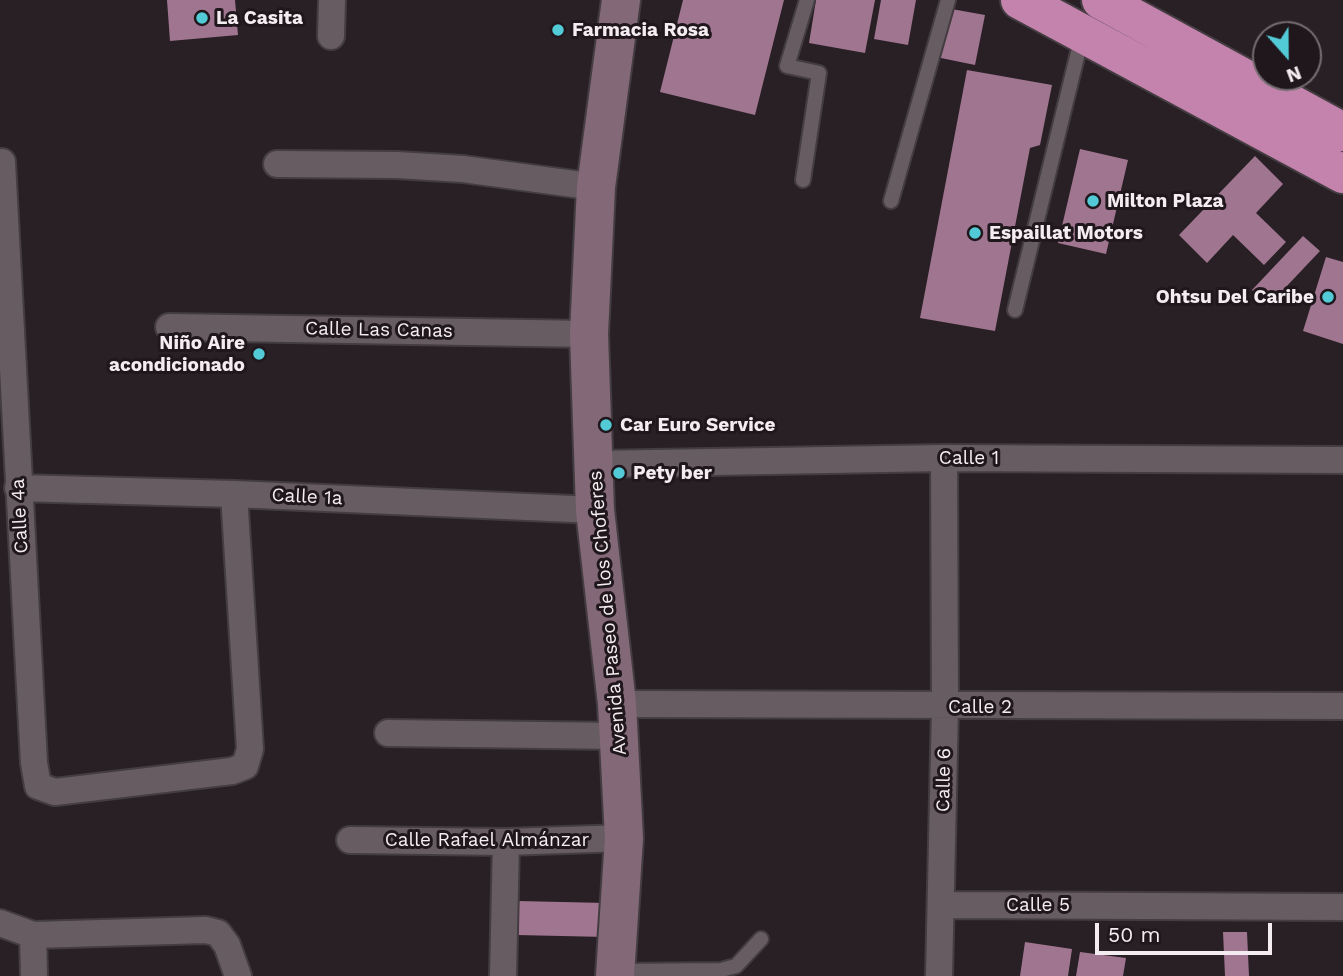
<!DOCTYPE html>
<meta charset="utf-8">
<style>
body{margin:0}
#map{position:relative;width:1343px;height:976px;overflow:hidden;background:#292025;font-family:"Work Sans",sans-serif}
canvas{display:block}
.north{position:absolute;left:1252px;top:21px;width:70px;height:70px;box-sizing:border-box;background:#1f171c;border:2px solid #746c71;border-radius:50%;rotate:159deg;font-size:19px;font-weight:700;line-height:28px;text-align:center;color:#f3ecf0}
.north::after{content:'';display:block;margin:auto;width:24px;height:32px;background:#52cbd7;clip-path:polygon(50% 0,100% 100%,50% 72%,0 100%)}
.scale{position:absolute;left:1095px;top:923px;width:177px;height:32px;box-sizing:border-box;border:4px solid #f3ecf0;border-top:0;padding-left:9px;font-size:21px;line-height:24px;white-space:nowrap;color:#f3ecf0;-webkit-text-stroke:5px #1f171c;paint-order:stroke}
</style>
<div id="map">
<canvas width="1343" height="976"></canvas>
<div class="north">N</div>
<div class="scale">50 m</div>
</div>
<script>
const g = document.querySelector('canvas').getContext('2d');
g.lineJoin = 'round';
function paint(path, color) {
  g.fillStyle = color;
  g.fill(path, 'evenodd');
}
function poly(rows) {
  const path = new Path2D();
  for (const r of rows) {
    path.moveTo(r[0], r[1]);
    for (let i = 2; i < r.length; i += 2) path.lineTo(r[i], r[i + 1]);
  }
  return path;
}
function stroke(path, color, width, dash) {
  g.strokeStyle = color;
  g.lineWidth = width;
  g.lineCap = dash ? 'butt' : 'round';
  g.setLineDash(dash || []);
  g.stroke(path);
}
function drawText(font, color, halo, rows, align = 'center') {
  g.font = font + ' "Work Sans",sans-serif';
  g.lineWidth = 6;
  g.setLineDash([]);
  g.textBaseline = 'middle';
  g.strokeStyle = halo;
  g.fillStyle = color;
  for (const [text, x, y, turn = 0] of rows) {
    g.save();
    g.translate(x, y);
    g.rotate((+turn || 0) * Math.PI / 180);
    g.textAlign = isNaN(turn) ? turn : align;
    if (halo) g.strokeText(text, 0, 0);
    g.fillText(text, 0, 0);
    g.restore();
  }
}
const building = poly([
 [167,0,235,0,238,35,170,41],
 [683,0,784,0,755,115,660,92],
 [816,0,875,0,865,53,809,43],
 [881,0,916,0,908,45,874,39],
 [946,8,985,15,975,65,936,57],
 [967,70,1052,85,1040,145,1030,148,995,331,920,318],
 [1080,149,1128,160,1106,254,1058,243],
 [1255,156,1283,184,1256,213,1286,242,1264,265,1233,235,1207,263,1179,235],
 [1303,236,1320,251,1268,306,1252,290],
 [1326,257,1343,262,1343,344,1303,331],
 [518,901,606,903,606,937,517,935],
 [1223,932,1247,932,1249,976,1225,976],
 [1025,942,1072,949,1068,976,1020,976],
 [1080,952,1126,958,1123,976,1076,976]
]);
const lane = poly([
 [803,180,819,73,787,66,807,0],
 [891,201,948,0],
 [1015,310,1082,36],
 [617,971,721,970,736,966,761,939]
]);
const street = poly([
 [331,36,332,0],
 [2,162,34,763,38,786,55,792,232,771,245,766,250,749,234,494],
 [277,164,397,165,463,169,596,187],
 [169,327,589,334],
 [595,464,944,458,1343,460],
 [18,488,234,494,595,510],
 [617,704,1343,706],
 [388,733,619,736],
 [350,840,506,842,624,838],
 [943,905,1343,907],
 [0,923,33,935,206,930,218,933,227,945,238,976],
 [33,935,34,976],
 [503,976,506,842],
 [939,976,945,707,944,458]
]);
const secondary = poly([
 [615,976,624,838,617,704,595,510,589,334,596,187,621,0]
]);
const highway = poly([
 [1020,0,1343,174],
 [1101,0,1343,132]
]);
const markers = [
 [202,18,7,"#52cbd7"],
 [558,30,7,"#52cbd7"],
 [1093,201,7,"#52cbd7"],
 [975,233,7,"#52cbd7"],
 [1328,297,7,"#52cbd7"],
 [259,354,7,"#52cbd7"],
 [606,425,7,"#52cbd7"],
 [619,473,7,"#52cbd7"]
];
const poiNames = [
 ["La Casita",216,18],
 ["Farmacia Rosa",572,30],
 ["Milton Plaza",1107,201],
 ["Espaillat Motors",989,233],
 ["Ohtsu Del Caribe",1314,297,"right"],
 ["Niño Aire",245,343,"right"],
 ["acondicionado",245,365,"right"],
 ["Car Euro Service",620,425],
 ["Pety ber",633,473]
];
const streetNames = [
 ["Calle Las Canas",379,330,1],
 ["Calle 1",969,458],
 ["Calle 1a",307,497,3],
 ["Calle 4a",20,516,-93],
 ["Avenida Paseo de los Choferes",608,613,-95],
 ["Calle 2",980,707],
 ["Calle 6",944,780,-89],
 ["Calle Rafael Almánzar",487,840],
 ["Calle 5",1038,905]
];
paint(building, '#a07590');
stroke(lane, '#433c40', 18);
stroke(street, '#433c40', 30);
stroke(secondary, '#433c40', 42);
stroke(highway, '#433c40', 42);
stroke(lane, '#675c62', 14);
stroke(street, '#675c62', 26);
stroke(secondary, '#836878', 38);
stroke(highway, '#c483ad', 38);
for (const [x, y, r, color] of markers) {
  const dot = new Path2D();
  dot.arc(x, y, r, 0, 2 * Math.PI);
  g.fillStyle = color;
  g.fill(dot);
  stroke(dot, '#1f171c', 2.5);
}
drawText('bold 19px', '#f3ecf0', '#1f171c', poiNames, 'left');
drawText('19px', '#f3ecf0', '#1f171c', streetNames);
</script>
